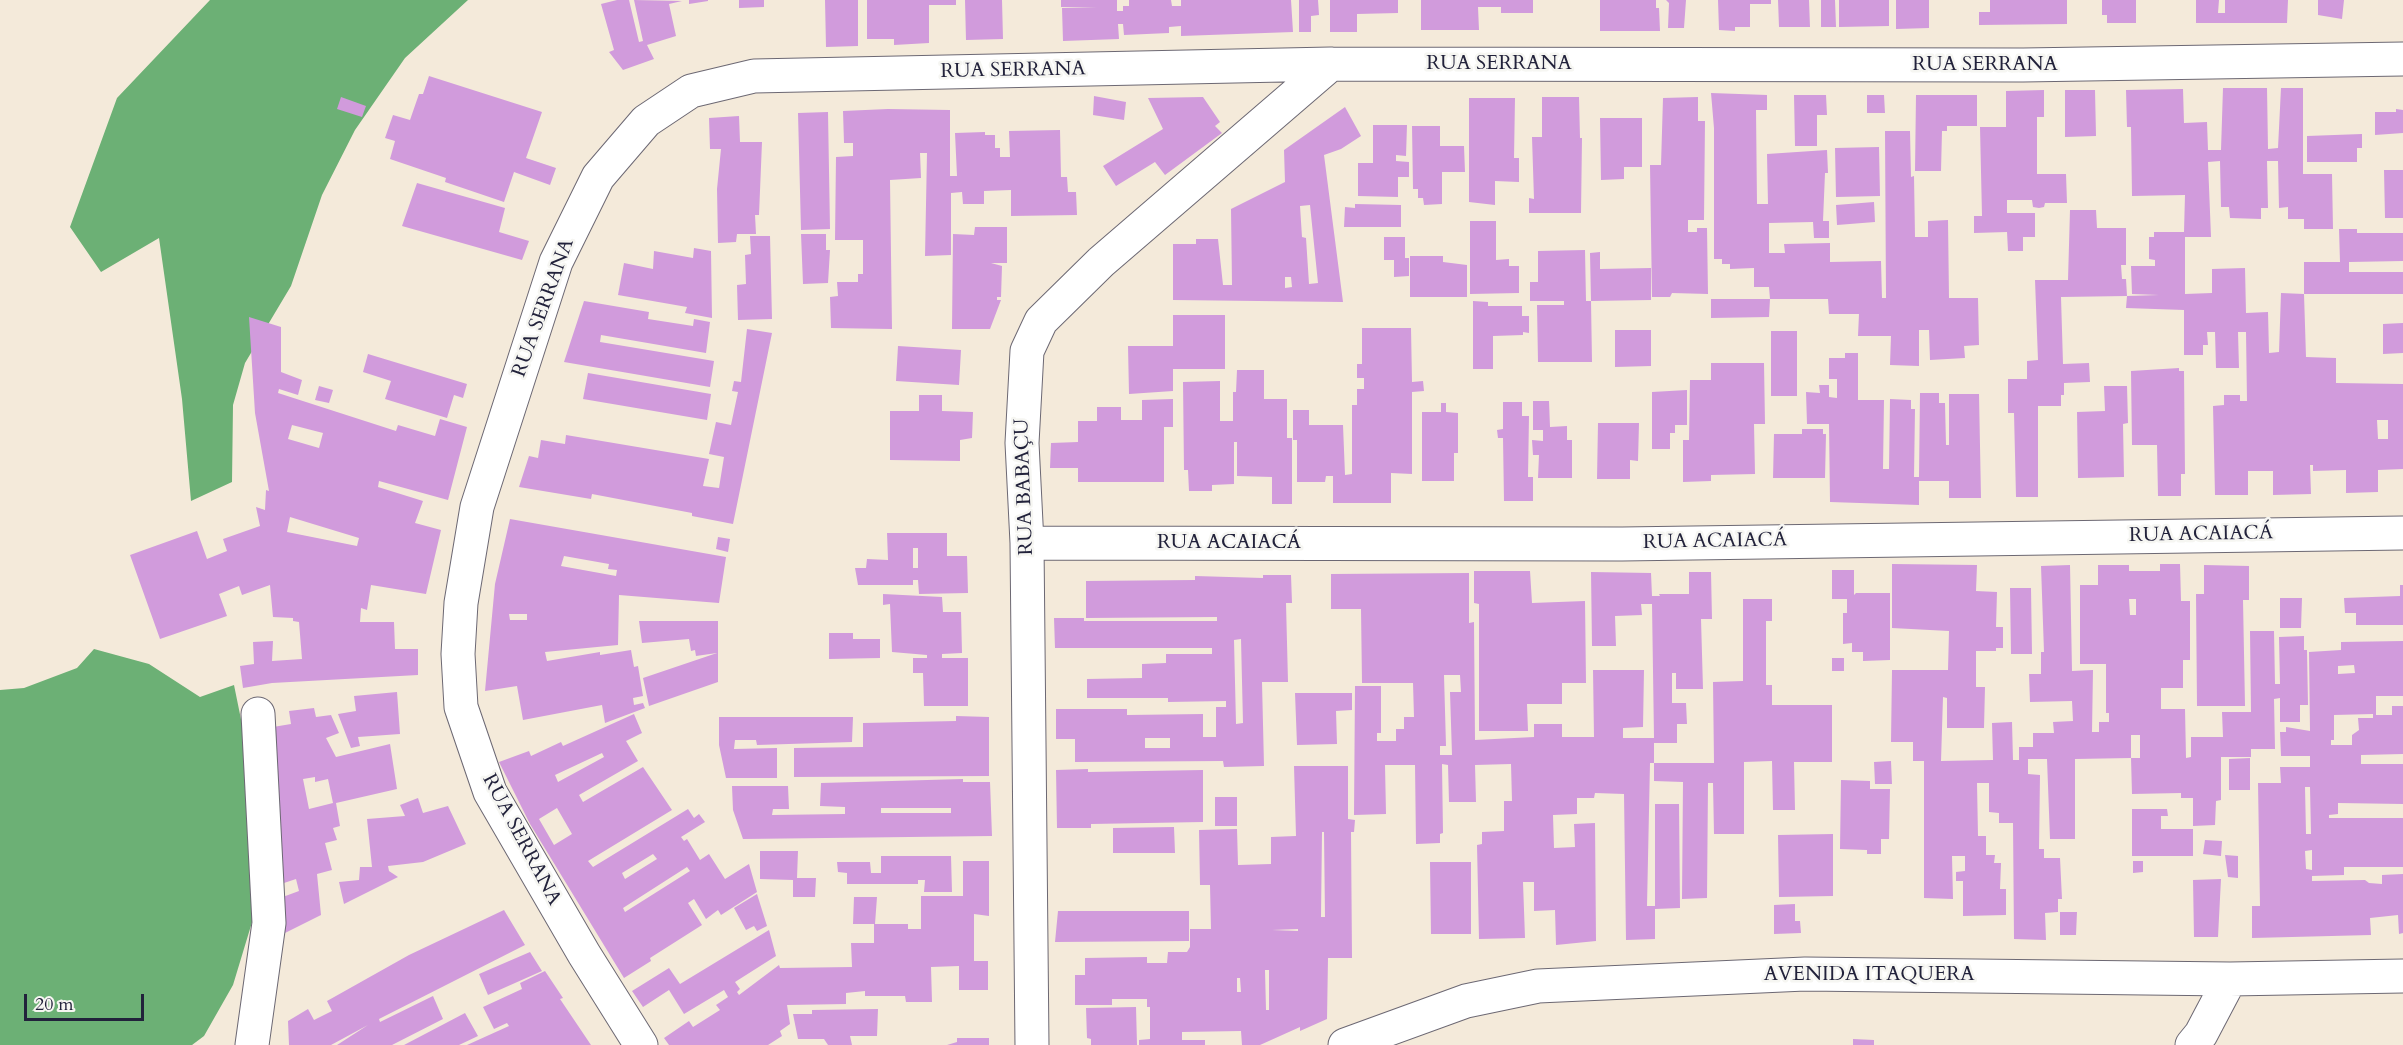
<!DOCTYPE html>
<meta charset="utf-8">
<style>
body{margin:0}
#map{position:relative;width:2403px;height:1045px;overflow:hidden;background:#f4eada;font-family:Cardo,serif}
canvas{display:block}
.scale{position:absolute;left:24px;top:994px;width:120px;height:27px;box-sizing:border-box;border:3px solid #22223b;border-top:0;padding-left:8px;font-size:18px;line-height:21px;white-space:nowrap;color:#22223b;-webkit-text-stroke:4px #f6f6f2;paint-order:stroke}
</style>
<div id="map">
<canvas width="2403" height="1045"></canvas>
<div class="scale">20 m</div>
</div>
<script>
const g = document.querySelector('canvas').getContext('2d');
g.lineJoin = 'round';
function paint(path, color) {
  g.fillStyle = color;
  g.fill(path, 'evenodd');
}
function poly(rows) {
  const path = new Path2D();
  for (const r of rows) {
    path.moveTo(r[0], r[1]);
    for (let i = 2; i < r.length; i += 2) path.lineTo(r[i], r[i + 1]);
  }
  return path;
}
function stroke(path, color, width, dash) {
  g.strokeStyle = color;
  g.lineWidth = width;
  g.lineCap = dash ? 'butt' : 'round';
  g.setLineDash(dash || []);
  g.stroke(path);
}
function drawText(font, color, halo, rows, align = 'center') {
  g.font = font + ' Cardo,serif';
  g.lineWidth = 5;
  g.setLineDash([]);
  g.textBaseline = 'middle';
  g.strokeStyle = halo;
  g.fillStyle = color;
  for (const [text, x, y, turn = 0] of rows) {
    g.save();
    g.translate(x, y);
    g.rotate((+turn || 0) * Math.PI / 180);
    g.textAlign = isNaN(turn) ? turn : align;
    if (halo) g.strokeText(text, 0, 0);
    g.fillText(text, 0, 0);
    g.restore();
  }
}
const forest = poly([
 [210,0,468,0,405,58,355,130,322,195,291,286,245,363,233,405,232,482,191,501,182,399,159,238,101,272,70,227,117,98],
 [94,649,149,664,200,697,234,685,245,739,246,806,255,868,256,909,233,985,204,1036,192,1045,0,1045,0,690,24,688,77,668]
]);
const building = poly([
 [617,0,629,0,639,42,643,41,634,0,682,1,669,4,676,36,647,45,654,59,623,70,609,52,614,50,601,4],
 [689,0,708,0,708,1,689,4],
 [739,0,764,0,764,7,739,8],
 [825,0,858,0,858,46,826,47],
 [867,0,956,0,956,5,929,5,929,43,894,45,894,39,867,39],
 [965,0,1002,0,1003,39,966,40],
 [1061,0,1117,0,1117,11,1123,11,1123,6,1129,6,1129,0,1171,0,1172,6,1181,6,1181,0,1291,0,1293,32,1181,36,1181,26,1169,27,1169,33,1124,35,1123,24,1118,24,1119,39,1063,41,1062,8,1097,7,1061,7],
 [1299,0,1318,0,1319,15,1311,16,1311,32,1299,32],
 [1330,0,1398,0,1398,13,1357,14,1357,32,1330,32],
 [1421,0,1533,0,1533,13,1501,13,1501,7,1478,7,1479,30,1421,30],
 [1600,0,1656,0,1656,8,1659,8,1660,31,1600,31],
 [1666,0,1686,0,1684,28,1668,28,1669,3],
 [1718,0,1771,0,1771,4,1750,4,1750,27,1735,27,1735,31,1719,30],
 [1778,0,1809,0,1810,27,1779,27],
 [1821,0,1835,0,1836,27,1821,27],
 [1839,0,1889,0,1889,26,1839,27],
 [1896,0,1929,0,1929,28,1896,29],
 [1990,0,2067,0,2067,24,1979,25,1979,12,1990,12],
 [2102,0,2136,0,2136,23,2107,23,2107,15,2102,15],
 [2196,0,2219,0,2218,13,2225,13,2225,0,2288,0,2287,23,2196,23],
 [2318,0,2344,0,2342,19,2318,15],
 [429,76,542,112,526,158,556,168,550,185,514,172,504,202,445,182,446,178,390,159,395,141,385,138,393,115,410,120,419,94,423,94],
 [2223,88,2267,88,2268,149,2278,148,2281,88,2303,88,2303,174,2332,174,2333,229,2304,229,2304,219,2288,219,2288,207,2279,208,2278,161,2267,161,2268,208,2261,208,2261,219,2230,218,2229,207,2221,207,2220,161,2208,162,2211,237,2185,237,2185,294,2212,293,2212,269,2245,268,2246,313,2268,312,2269,353,2279,352,2281,293,2304,294,2306,357,2336,358,2336,383,2403,384,2403,469,2378,470,2378,492,2346,493,2346,470,2313,471,2313,465,2310,465,2311,494,2273,495,2273,471,2248,471,2248,495,2215,495,2213,406,2224,405,2224,395,2240,395,2240,401,2247,401,2246,332,2238,332,2239,368,2216,368,2215,332,2207,332,2208,345,2203,345,2203,355,2184,355,2184,310,2126,308,2127,296,2159,295,2132,294,2131,266,2155,266,2155,260,2149,259,2149,237,2154,237,2154,232,2184,232,2185,195,2132,196,2131,127,2127,127,2126,90,2183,89,2184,123,2207,122,2208,150,2221,150],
 [2377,420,2388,420,2388,439,2378,439],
 [2044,90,2044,117,2037,117,2037,174,2066,174,2067,203,2045,203,2044,207,2039,208,2033,207,2032,200,2007,200,2007,213,2035,213,2035,237,2023,237,2023,251,2008,251,2007,232,1974,233,1974,216,1982,216,1980,127,2006,127,2006,91],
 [2065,90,2095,90,2096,136,2065,137],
 [1711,93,1767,95,1767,110,1756,110,1757,204,1768,204,1767,154,1827,150,1828,173,1825,173,1823,221,1829,221,1829,238,1814,238,1813,222,1769,223,1769,253,1785,253,1784,244,1830,243,1830,262,1881,261,1882,298,1886,298,1885,131,1910,131,1911,177,1914,176,1915,237,1928,237,1928,221,1948,220,1949,298,1978,298,1979,345,1964,346,1965,358,1930,360,1929,330,1919,330,1919,366,1890,365,1891,336,1858,336,1859,314,1829,314,1828,299,1770,299,1769,287,1754,287,1754,268,1730,269,1730,264,1722,264,1722,259,1714,259,1714,128],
 [1794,95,1826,95,1827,115,1817,115,1817,146,1795,146],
 [1867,95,1884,95,1885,113,1867,113],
 [1916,95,1977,95,1977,126,1947,126,1947,131,1942,131,1941,171,1915,171],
 [1094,96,1126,102,1124,120,1093,115],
 [341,97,366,106,362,117,337,109],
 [1203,97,1220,122,1215,126,1222,133,1165,175,1155,162,1116,186,1103,166,1163,129,1148,98],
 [1542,97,1579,97,1580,138,1582,138,1581,213,1529,213,1529,198,1534,199,1532,137,1542,137],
 [1698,97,1698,121,1705,121,1704,220,1688,220,1688,232,1697,232,1697,228,1707,228,1708,294,1672,293,1670,297,1652,297,1650,165,1661,165,1663,98],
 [1469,98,1515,98,1514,158,1519,158,1519,182,1495,181,1495,205,1469,202],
 [1345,107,1361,136,1341,149,1324,155,1343,302,1173,300,1173,244,1196,244,1196,239,1218,239,1223,285,1232,285,1231,209,1285,182,1284,150],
 [1310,205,1318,283,1309,284,1306,238,1302,237,1300,206],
 [1285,277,1291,277,1292,287,1285,288],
 [888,109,950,110,950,176,957,176,955,133,985,132,985,135,995,135,995,148,1000,148,1000,157,1010,157,1009,131,1060,130,1061,177,1067,177,1068,192,1076,192,1077,215,1011,216,1011,190,984,191,984,204,963,204,962,192,951,193,951,255,925,256,927,153,920,153,921,178,890,180,892,329,831,328,830,297,838,296,837,282,858,282,858,274,863,274,863,240,835,240,836,157,853,156,853,143,844,143,843,111],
 [2396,109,2403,110,2403,133,2375,135,2375,112,2396,112],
 [828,112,830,229,801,230,798,113],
 [739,116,740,142,762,142,759,215,755,215,756,234,737,234,736,242,718,243,717,189,721,149,710,149,709,118],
 [1600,118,1642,118,1642,167,1624,167,1624,179,1601,180],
 [1373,125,1407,125,1406,156,1396,155,1396,161,1409,162,1409,177,1398,177,1398,197,1358,196,1358,163,1373,163],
 [1412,126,1440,126,1440,146,1464,146,1465,172,1442,172,1442,204,1424,205,1423,198,1418,198,1418,189,1413,189],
 [2362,134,2362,148,2357,148,2357,162,2307,162,2307,136],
 [1879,147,1880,196,1836,197,1835,148],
 [2384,170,2403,170,2403,218,2385,218],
 [417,183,505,208,499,232,529,241,522,260,402,226],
 [1874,202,1875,222,1837,225,1836,205],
 [1355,204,1401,205,1401,227,1344,227,1345,207,1355,208],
 [2070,210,2096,210,2097,228,2126,228,2126,265,2121,265,2122,279,2126,279,2127,296,2061,297,2063,364,2089,363,2090,382,2064,383,2064,395,2061,395,2061,406,2038,406,2038,497,2016,497,2014,413,2008,413,2008,379,2027,379,2027,361,2038,360,2035,280,2068,280],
 [1470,221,1496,221,1496,260,1509,259,1509,266,1519,266,1519,293,1470,294],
 [975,227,1007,227,1007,263,991,263,1002,266,1001,297,997,297,997,300,1001,300,990,329,952,329,953,234,974,235],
 [2339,229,2357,229,2357,233,2403,233,2403,261,2349,262,2349,272,2403,272,2403,294,2304,294,2304,262,2340,262],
 [801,234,826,234,826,250,830,250,828,283,803,284],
 [750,236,770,236,772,319,738,320,737,285,746,284,745,255,751,254],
 [1384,237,1405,237,1405,258,1409,258,1409,276,1394,277,1394,260,1384,260],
 [694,248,711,251,712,318,685,313,687,307,618,295,624,263,653,269,654,251,693,258],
 [1585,250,1586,301,1591,301,1590,253,1600,252,1600,269,1651,268,1651,300,1591,301,1592,362,1538,362,1537,305,1564,305,1564,301,1530,301,1530,282,1538,282,1538,251],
 [1410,256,1443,256,1443,262,1467,265,1467,297,1410,297],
 [1711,299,1770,299,1769,317,1711,318],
 [584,301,649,312,648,319,693,326,694,319,710,322,706,353,601,335,600,342,714,361,710,387,564,362],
 [1473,301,1488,302,1488,306,1522,306,1522,316,1529,316,1529,333,1523,332,1523,335,1493,336,1493,369,1473,369],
 [1173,315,1225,315,1225,369,1173,369,1173,391,1129,394,1128,346,1173,346],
 [249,317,281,327,281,372,302,380,298,395,279,389,278,393,396,431,398,425,435,436,440,419,467,427,448,500,379,481,378,487,423,501,415,523,441,530,426,594,371,585,367,610,361,608,360,622,394,622,395,649,418,649,418,675,272,683,243,688,240,666,254,664,253,642,273,641,272,661,302,659,299,622,293,621,293,618,273,617,270,585,242,595,239,586,219,594,227,616,160,639,130,555,197,531,207,559,227,551,223,539,260,526,256,507,265,510,266,490,269,491,255,413],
 [292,425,323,433,319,448,288,439],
 [290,517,359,538,357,546,287,532],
 [2403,323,2403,353,2383,354,2383,324],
 [1362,328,1411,328,1412,382,1423,381,1424,391,1412,392,1412,474,1391,473,1391,503,1333,503,1333,476,1326,476,1325,482,1297,482,1297,440,1293,440,1293,410,1309,410,1309,425,1343,425,1345,475,1352,474,1352,405,1357,405,1357,389,1364,389,1364,378,1357,378,1357,364,1362,364],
 [747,329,772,333,733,524,692,516,692,513,592,494,591,499,519,487,529,456,538,458,541,440,565,444,566,435,709,459,703,486,719,488,724,457,709,454,716,422,731,425,738,392,732,391,734,381,741,382],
 [1615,330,1651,330,1651,366,1615,367],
 [1771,331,1797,331,1797,396,1771,396],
 [898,346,961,350,959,385,896,381],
 [1845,353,1858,353,1858,400,1884,400,1883,469,1889,469,1890,399,1911,400,1911,409,1915,409,1914,477,1919,477,1920,393,1939,393,1939,403,1945,403,1946,445,1949,445,1949,394,1979,394,1981,498,1949,498,1949,481,1919,481,1919,505,1830,502,1829,424,1807,424,1806,392,1820,393,1819,385,1829,385,1829,397,1837,398,1837,379,1829,379,1829,358,1845,358],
 [368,354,467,384,463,398,454,395,447,418,385,399,391,381,363,372],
 [1711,363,1764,363,1765,424,1754,424,1755,474,1711,475,1711,481,1683,482,1683,440,1689,440,1690,380,1711,380],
 [2179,368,2179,371,2184,371,2185,474,2181,474,2181,496,2158,496,2157,445,2132,445,2131,371],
 [1237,370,1264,370,1264,399,1287,399,1287,438,1292,438,1292,504,1272,504,1272,477,1237,476,1237,442,1234,442,1234,484,1212,485,1212,491,1189,491,1188,470,1184,470,1183,382,1220,381,1220,421,1233,421,1233,392,1236,392],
 [588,373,711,394,707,420,583,399],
 [319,386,333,390,329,403,315,400],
 [2104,386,2127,386,2128,423,2123,424,2124,477,2078,478,2077,412,2105,411],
 [1687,390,1687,425,1675,425,1675,433,1670,433,1670,449,1652,449,1652,392],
 [919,395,942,395,942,411,973,412,972,438,960,440,960,461,890,460,890,411,919,411],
 [1173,399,1173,427,1164,427,1164,482,1078,482,1078,468,1050,468,1051,443,1078,442,1078,421,1097,421,1097,407,1121,407,1121,420,1142,420,1142,400],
 [1533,401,1549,401,1550,427,1567,426,1567,440,1572,440,1572,478,1538,478,1539,455,1533,455,1532,440,1543,441,1543,430,1533,430],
 [1503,402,1522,402,1522,416,1529,416,1528,477,1533,477,1533,501,1504,501,1503,438,1498,438,1497,430,1503,429],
 [1441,403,1446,403,1446,412,1458,413,1458,453,1454,453,1454,481,1422,481,1422,412,1441,412],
 [1598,423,1639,423,1638,461,1630,460,1630,479,1597,479],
 [1802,429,1823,429,1823,434,1826,434,1825,478,1773,478,1774,434,1802,434],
 [510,519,726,557,719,603,619,595,618,645,545,652,547,661,600,652,600,655,631,650,634,667,638,666,643,696,633,698,634,705,643,703,645,708,605,723,602,705,523,720,517,686,485,691,495,584],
 [564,556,609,564,608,569,617,570,616,576,561,566],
 [509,614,527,614,527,620,510,620],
 [887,533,947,533,947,556,967,556,968,593,919,594,918,580,913,580,913,585,858,585,855,568,866,568,867,559,888,560],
 [913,548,918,548,918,568,913,568],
 [718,537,730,539,728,552,716,549],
 [1892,564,1977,565,1976,591,1997,592,1996,627,2003,627,2003,648,1996,648,1996,651,1976,651,1976,687,1985,687,1984,728,1947,728,1947,698,1943,697,1941,761,1993,760,1992,723,2012,722,2013,760,2019,760,2019,747,2033,747,2033,733,2054,733,2053,722,2073,721,2072,701,2030,702,2029,674,2041,674,2041,652,2044,652,2041,566,2070,565,2072,671,2093,670,2092,732,2099,732,2099,722,2109,722,2109,713,2106,713,2106,664,2080,664,2080,585,2098,585,2098,565,2129,565,2129,571,2160,571,2160,564,2180,564,2181,601,2190,601,2190,660,2183,660,2183,688,2161,688,2161,709,2185,709,2186,758,2191,757,2191,737,2223,737,2222,712,2251,712,2250,631,2274,631,2275,684,2280,684,2279,637,2304,636,2304,650,2307,650,2308,705,2300,705,2300,722,2280,722,2280,698,2274,699,2275,749,2251,749,2251,757,2221,757,2221,800,2216,801,2215,825,2193,826,2193,798,2181,798,2181,793,2132,794,2131,758,2140,758,2140,735,2131,735,2131,758,2075,759,2075,839,2050,839,2047,759,2028,759,2028,774,2040,775,2039,849,2044,849,2044,858,2060,858,2062,899,2058,899,2058,912,2045,913,2046,940,2014,939,2013,823,1999,823,1999,813,1989,812,1989,783,1977,783,1978,836,1986,836,1986,855,1995,855,1994,863,2001,863,2000,889,2006,889,2006,915,1963,916,1963,881,1956,881,1956,872,1965,871,1965,856,1952,856,1953,899,1924,898,1924,761,1913,761,1913,742,1891,742,1892,670,1948,670,1949,631,1892,628],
 [2129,599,2136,599,2136,615,2130,615],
 [2204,565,2249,566,2249,600,2243,600,2245,706,2197,706,2196,594,2204,594],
 [1832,570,1854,570,1854,595,1856,593,1890,593,1890,660,1863,661,1863,652,1852,652,1852,643,1843,644,1843,613,1847,613,1847,599,1832,599],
 [1474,571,1530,571,1532,603,1585,601,1586,683,1562,683,1562,704,1527,704,1528,731,1479,731,1479,604,1474,603],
 [1591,572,1651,573,1652,596,1660,596,1659,594,1689,594,1689,572,1711,572,1712,619,1701,619,1703,689,1676,689,1676,673,1672,673,1672,703,1686,703,1687,724,1677,724,1677,743,1654,743,1654,763,1650,763,1647,906,1655,906,1655,804,1679,804,1680,908,1655,909,1655,939,1626,940,1624,794,1595,793,1594,798,1577,798,1577,814,1553,815,1554,848,1575,847,1574,824,1595,823,1596,941,1556,945,1555,910,1534,911,1534,882,1523,882,1525,938,1479,939,1477,845,1482,844,1482,832,1504,831,1504,801,1512,801,1511,764,1475,765,1476,802,1449,802,1448,765,1442,764,1443,833,1440,834,1440,843,1416,844,1415,765,1385,765,1386,814,1354,815,1355,686,1381,686,1381,733,1377,733,1377,741,1396,741,1396,729,1404,729,1404,717,1414,717,1413,683,1362,683,1361,609,1331,609,1331,574,1469,573,1469,623,1474,622,1475,740,1534,737,1534,724,1562,724,1562,737,1594,737,1593,670,1644,670,1643,727,1623,728,1623,738,1654,738,1652,604,1641,604,1642,615,1615,616,1616,646,1592,646],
 [1444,675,1460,675,1461,692,1450,692,1452,755,1440,755,1440,746,1446,746],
 [1263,575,1291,575,1292,603,1286,603,1288,682,1262,682,1264,766,1224,767,1223,761,1075,762,1075,739,1056,739,1056,709,1127,709,1127,715,1203,714,1203,737,1216,737,1216,707,1226,707,1226,701,1168,702,1168,698,1087,698,1087,679,1142,678,1142,664,1166,663,1166,654,1212,654,1212,648,1055,648,1054,618,1084,618,1084,621,1217,621,1217,617,1086,618,1086,581,1195,580,1195,576,1263,578],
 [1241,639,1243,723,1236,724,1234,640],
 [1145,738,1170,738,1170,748,1145,748],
 [2400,585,2403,585,2403,625,2356,625,2356,613,2345,613,2344,598,2400,596],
 [2010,588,2031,588,2032,654,2011,654],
 [883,594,942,597,943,612,961,612,962,653,942,654,942,658,968,658,968,706,924,706,923,673,913,673,913,658,927,658,927,655,892,652,890,604,883,605],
 [2280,598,2302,598,2301,628,2280,628],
 [1743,599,1772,599,1772,621,1766,621,1766,685,1772,685,1772,705,1832,705,1832,762,1794,762,1795,810,1773,810,1772,761,1744,762,1744,834,1714,834,1713,783,1708,783,1707,898,1682,899,1683,782,1654,781,1654,763,1714,763,1713,682,1743,681],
 [639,621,718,621,718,682,649,706,643,678,717,653,696,656,695,650,691,651,689,639,642,643],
 [829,633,853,633,853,639,880,639,880,658,829,659],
 [2403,641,2403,696,2376,696,2376,715,2392,715,2392,706,2403,706,2403,754,2361,755,2361,764,2403,764,2403,804,2338,803,2338,814,2329,815,2329,818,2403,818,2403,867,2344,867,2344,875,2312,876,2312,881,2365,880,2369,883,2382,884,2382,875,2403,874,2403,933,2399,934,2398,915,2370,918,2371,935,2252,938,2252,906,2260,906,2258,783,2281,783,2280,767,2310,767,2310,756,2281,756,2280,732,2286,732,2286,727,2310,731,2309,652,2341,650,2341,642],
 [2354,665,2355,673,2338,674,2338,666],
 [2373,714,2373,718,2358,718,2359,730,2352,735,2352,745,2331,745,2331,740,2334,740,2334,715],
 [2305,787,2310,787,2311,834,2306,834],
 [2312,850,2312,870,2306,869,2305,851],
 [1832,658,1844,658,1844,671,1832,671],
 [397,692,400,734,358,737,360,746,351,748,338,714,356,711,354,696],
 [1295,693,1352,693,1352,710,1336,711,1337,744,1297,745],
 [314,708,316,717,331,715,339,733,326,738,336,757,390,744,397,789,336,803,340,826,333,828,337,840,325,843,332,870,317,874,321,915,283,934,280,898,299,891,296,879,278,885,273,727,291,724,289,711],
 [315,777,315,782,328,779,333,803,309,809,303,779],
 [634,714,642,733,626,741,638,761,579,795,583,802,643,767,672,810,588,861,593,867,688,809,694,818,699,814,705,822,681,837,684,841,687,839,700,860,709,854,725,879,749,864,757,892,721,915,718,910,706,919,694,899,688,903,702,925,650,958,651,961,624,978,530,824,499,762,529,751,531,756,561,742,563,746],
 [602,753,604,757,558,782,555,775],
 [557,808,572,834,554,845,539,819],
 [653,854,657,859,625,879,622,873],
 [687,867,690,871,625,912,623,908],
 [956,716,989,717,989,776,794,777,794,748,863,747,863,723,956,721],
 [719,717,853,717,852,742,757,745,756,740,735,740,734,749,777,748,777,778,726,778,719,745],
 [2250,758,2250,790,2229,790,2229,759],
 [1891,761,1892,784,1875,784,1874,762],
 [1294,766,1348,766,1348,819,1355,820,1354,832,1351,832,1352,958,1328,958,1327,1019,1300,1031,1300,1027,1260,1045,1242,1045,1241,1031,1182,1032,1182,1040,1205,1040,1205,1045,1139,1045,1139,1040,1150,1039,1150,1007,1147,1007,1147,999,1112,999,1112,1005,1075,1005,1075,975,1085,975,1085,958,1147,957,1147,963,1167,963,1168,952,1187,952,1190,947,1190,929,1211,929,1210,885,1200,885,1199,830,1237,829,1238,865,1271,864,1271,837,1296,836],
 [1322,832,1324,832,1325,917,1321,917],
 [1298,929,1298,931,1272,930],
 [1265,970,1269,970,1269,1010,1266,1010],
 [1237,978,1240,978,1241,992,1237,992],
 [1088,769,1088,772,1203,770,1203,822,1091,824,1091,828,1057,828,1056,770],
 [963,779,963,782,990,782,992,836,743,839,733,810,732,786,788,786,789,809,773,809,772,815,845,814,845,807,820,806,821,783],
 [881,808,951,808,951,813,881,813],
 [1841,780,1870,781,1870,789,1890,789,1889,839,1881,839,1881,854,1867,854,1867,850,1840,849],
 [1215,797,1237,797,1237,826,1215,826],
 [418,798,423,813,448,806,466,844,423,862,388,866,389,871,398,877,344,904,339,882,359,880,360,867,372,867,367,819,405,816,400,805],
 [2132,809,2167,809,2168,816,2161,816,2161,829,2193,829,2193,856,2132,856],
 [1174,827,1175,853,1113,853,1113,828],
 [1833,834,1833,896,1779,897,1778,835],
 [2205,840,2222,841,2221,856,2203,854],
 [760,851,798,851,797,878,816,878,815,897,793,897,793,880,760,879],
 [2225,855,2238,856,2238,878,2228,877],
 [881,856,951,856,952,892,924,892,925,880,918,880,918,884,847,884,847,873,838,872,837,862,870,862,871,873,881,873],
 [963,861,989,861,989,916,974,914,974,961,988,961,988,990,959,990,959,966,931,967,932,1002,906,1002,905,996,865,996,865,991,846,993,846,1004,787,1005,790,1024,780,1031,782,1036,768,1045,669,1045,664,1038,689,1021,693,1027,720,1010,716,1005,728,997,724,990,684,1014,669,990,643,1007,632,991,669,968,680,984,769,930,776,956,735,982,740,989,737,992,739,995,779,965,780,968,852,967,851,943,874,943,874,924,853,924,854,897,877,897,875,924,908,924,908,929,921,929,921,896,963,896],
 [2133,861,2143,861,2143,872,2133,873],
 [1430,862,1471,862,1471,934,1431,934],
 [2221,879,2218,937,2194,937,2193,880],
 [757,894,767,926,757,931,754,926,746,930,734,908],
 [1795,904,1795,921,1800,921,1801,933,1774,934,1774,905],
 [504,910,525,945,379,1019,380,1022,433,996,443,1019,392,1045,337,1045,368,1025,331,1045,289,1045,288,1021,308,1009,314,1020,332,1011,327,1001,409,955],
 [1058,911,1189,911,1189,941,1055,942],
 [2060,912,2077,912,2076,935,2060,935],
 [530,952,542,971,488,995,479,974],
 [545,971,563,998,560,999,591,1045,467,1045,509,1026,507,1023,494,1029,483,1007,522,989,520,983],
 [1136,1007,1137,1045,1091,1045,1091,1039,1087,1038,1086,1008],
 [878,1009,877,1036,850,1036,852,1045,828,1045,824,1039,798,1039,793,1014,812,1014,812,1010],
 [465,1013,478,1036,459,1045,404,1045],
 [957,1038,989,1038,989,1045,947,1045,957,1042],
 [1853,1039,1874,1040,1874,1045,1853,1045]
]);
const minor = poly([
 [1027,543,1622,544,2403,533],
 [252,1045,269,923,258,714],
 [641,1045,584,954,490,792,461,707,458,654,461,603,477,507,556,262,598,177,646,121,691,91,754,76,1331,64,2023,65,2403,59],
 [1032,1045,1027,543,1022,443,1027,351,1041,321,1101,262,1331,64],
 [1345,1045,1466,1001,1538,986,1805,974,2230,979,2403,976],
 [2192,1045,2201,1034,2230,979]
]);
const streetNames = [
 ["RUA SERRANA",1499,64],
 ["RUA SERRANA",1985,65],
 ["RUA SERRANA",1013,71,-1],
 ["RUA SERRANA",544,308,-70],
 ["RUA BABAÇU",1025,487,-92],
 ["RUA ACAIACÁ",2201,535,-1],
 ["RUA ACAIACÁ",1715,542,-1],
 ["RUA ACAIACÁ",1229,543],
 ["RUA SERRANA",521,840,62],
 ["AVENIDA ITAQUERA",1869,975]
];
paint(forest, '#6cb075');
paint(building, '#d19bdc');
stroke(minor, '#6c6873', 35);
stroke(minor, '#fff', 33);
drawText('20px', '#22223b', '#f6f6f2', streetNames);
</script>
